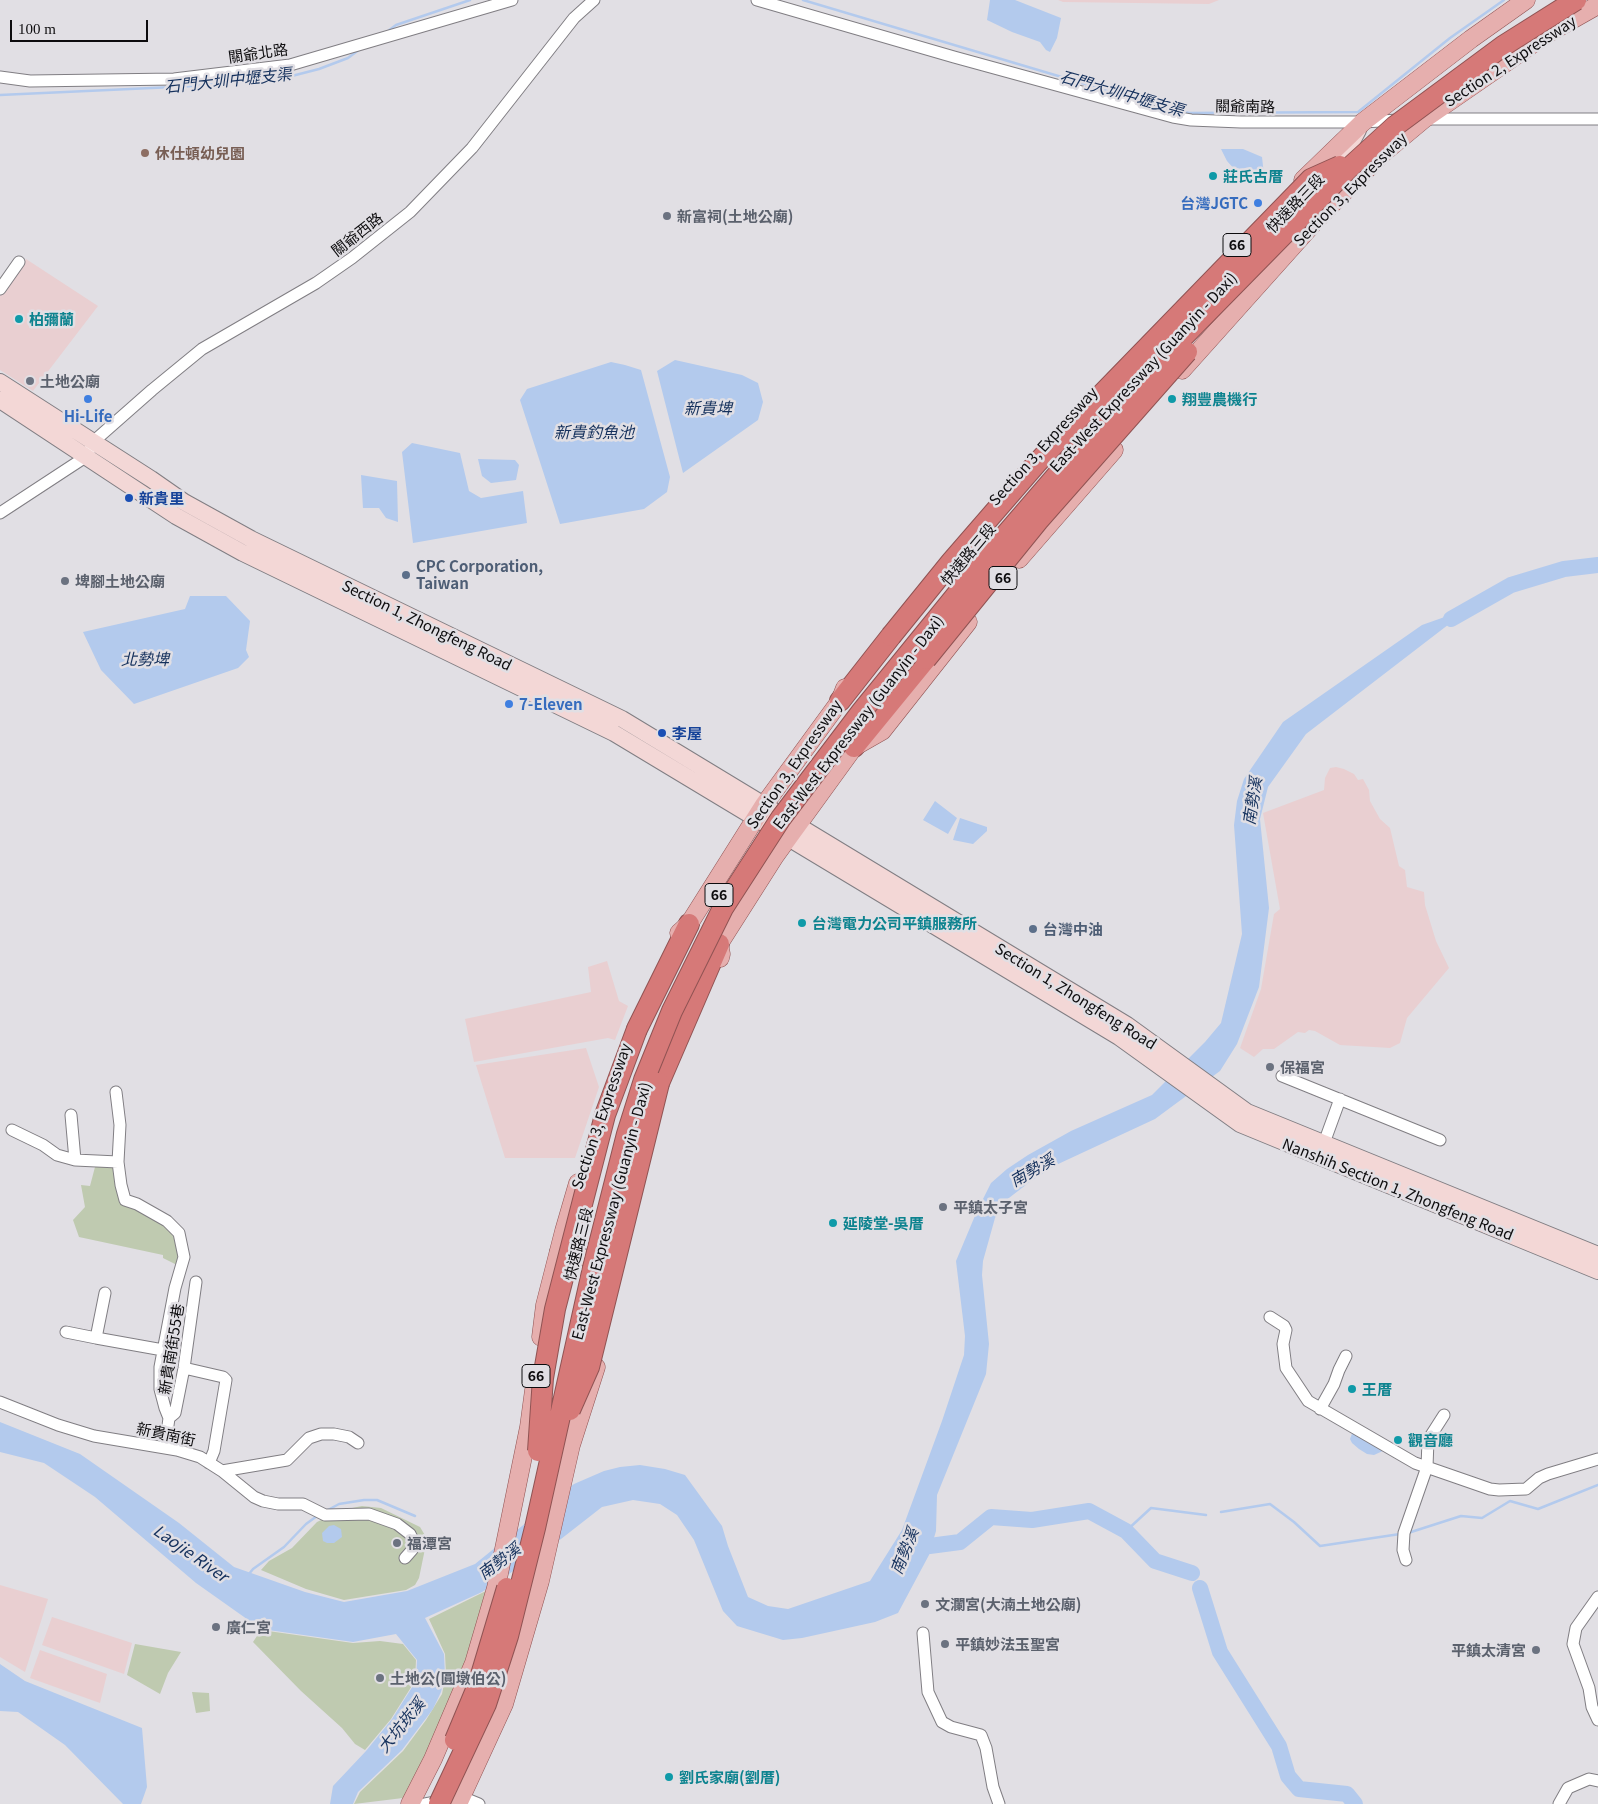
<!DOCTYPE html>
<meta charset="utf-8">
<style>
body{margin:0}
#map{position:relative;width:1598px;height:1804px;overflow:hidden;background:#e1dfe4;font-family:Georgia,serif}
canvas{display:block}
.scale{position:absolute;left:10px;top:20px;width:138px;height:22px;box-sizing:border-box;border:2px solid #0d0c0e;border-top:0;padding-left:6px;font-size:15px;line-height:18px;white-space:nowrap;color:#0d0c0e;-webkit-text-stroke:4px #e1dfe4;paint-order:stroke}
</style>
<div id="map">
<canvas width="1598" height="1804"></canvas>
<div class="scale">100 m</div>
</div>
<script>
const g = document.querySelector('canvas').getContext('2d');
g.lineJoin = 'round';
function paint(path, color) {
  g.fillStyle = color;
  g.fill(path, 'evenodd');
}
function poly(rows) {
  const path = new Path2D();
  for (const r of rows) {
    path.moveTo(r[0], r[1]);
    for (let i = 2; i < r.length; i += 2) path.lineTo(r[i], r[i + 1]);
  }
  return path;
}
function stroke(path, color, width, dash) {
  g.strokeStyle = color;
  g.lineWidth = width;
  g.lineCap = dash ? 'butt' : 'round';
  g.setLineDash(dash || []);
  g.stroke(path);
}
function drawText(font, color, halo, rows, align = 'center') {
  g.font = font + ' Georgia,"Noto Sans TC",serif';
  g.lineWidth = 5;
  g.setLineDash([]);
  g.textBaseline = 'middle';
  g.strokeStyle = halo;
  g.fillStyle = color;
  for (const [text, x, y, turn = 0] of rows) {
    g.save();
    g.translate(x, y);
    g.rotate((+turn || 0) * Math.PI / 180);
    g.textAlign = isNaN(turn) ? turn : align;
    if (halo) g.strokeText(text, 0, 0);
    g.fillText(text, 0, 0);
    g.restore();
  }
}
const industrial = poly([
 [1058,0,1219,0,1209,4,1063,2],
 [26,259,98,306,33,391,0,370,0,296],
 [1336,767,1344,769,1354,774,1358,780,1363,779,1369,790,1370,801,1380,819,1390,828,1399,866,1405,870,1407,887,1424,892,1425,905,1436,941,1449,968,1407,1018,1400,1043,1390,1048,1340,1045,1315,1031,1309,1030,1305,1033,1298,1032,1274,1049,1263,1049,1254,1057,1240,1048,1261,989,1274,914,1280,909,1263,813,1324,790,1325,778,1330,768],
 [607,961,619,1001,628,1006,615,1040,608,1038,474,1062,465,1019,591,992,588,967],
 [586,1048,599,1087,575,1158,505,1158,476,1065],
 [0,1585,48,1599,25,1672,0,1657],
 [52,1617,132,1643,124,1674,42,1645],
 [40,1650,107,1674,100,1703,30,1678]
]);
const green = poly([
 [113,1165,120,1202,161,1222,169,1229,174,1238,179,1252,177,1265,163,1258,163,1255,79,1237,73,1220,85,1207,81,1185,90,1186,95,1167],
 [362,1506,381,1508,420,1527,426,1537,426,1544,419,1578,415,1585,406,1590,344,1600,306,1589,261,1570,269,1561,292,1548,317,1522,342,1510],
 [492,1588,468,1662,428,1757,403,1798,354,1804,360,1792,403,1751,426,1720,442,1694,446,1674,445,1654,429,1619],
 [261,1630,353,1643,380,1641,403,1644,416,1660,415,1681,391,1719,365,1750,355,1744,342,1728,301,1691,253,1642],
 [135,1644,181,1652,168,1673,160,1694,127,1675],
 [192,1692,209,1693,210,1711,196,1713]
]);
const water = poly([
 [990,0,1015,0,1061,18,1057,38,1050,52,1046,50,1040,42,1012,32,987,20],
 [1221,149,1243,149,1262,157,1264,175,1246,182,1227,161],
 [675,360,742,375,758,383,763,402,758,420,683,473,657,371],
 [611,362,625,365,641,370,670,477,667,492,644,509,560,524,520,400,527,389],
 [412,443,460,453,469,491,481,498,523,491,527,523,413,543,402,452],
 [478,459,515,460,519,465,516,480,491,483,482,476],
 [361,475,397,481,398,522,386,518,379,508,363,508],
 [190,596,226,596,250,621,246,650,249,657,238,668,134,704,101,670,83,632,185,609],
 [1470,608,1306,734,1268,787,1260,819,1269,908,1259,987,1237,1044,1220,1071,1155,1119,1056,1165,1031,1181,1005,1201,995,1218,983,1261,982,1275,989,1344,986,1374,937,1495,936,1531,929,1555,898,1613,875,1622,802,1638,783,1640,737,1626,723,1611,694,1540,677,1515,660,1504,633,1500,602,1507,561,1539,482,1592,425,1618,444,1654,445,1675,441,1692,433,1709,402,1750,358,1792,353,1804,330,1804,333,1786,366,1751,392,1719,416,1681,417,1660,396,1634,353,1642,261,1629,196,1583,95,1497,44,1463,0,1452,0,1422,80,1454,179,1523,234,1567,305,1592,344,1602,407,1591,475,1564,574,1484,604,1471,620,1467,640,1465,665,1469,685,1475,722,1526,728,1546,748,1597,768,1606,788,1609,870,1581,902,1530,942,1421,964,1355,965,1336,956,1261,977,1211,991,1183,1007,1169,1028,1155,1071,1131,1152,1095,1205,1042,1221,1023,1242,934,1234,825,1237,801,1244,779,1283,722,1422,625],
 [935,801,957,818,948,834,923,820],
 [960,818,987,827,987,831,973,844,953,840],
 [1353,1431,1385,1450,1374,1455,1367,1454,1359,1449,1352,1443,1350,1439],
 [334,1525,341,1529,342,1537,334,1543,327,1543,323,1541,322,1533,329,1526],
 [0,1664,25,1681,142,1728,147,1787,141,1804,123,1804,65,1745,18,1712,0,1711]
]);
const stream = poly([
 [803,0,1139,100,1189,113,1358,112,1450,38,1504,0],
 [388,31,396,25,470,0],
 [0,95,195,86,284,78,319,69,348,58,360,49],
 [326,1511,339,1504,364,1500,377,1500,415,1516],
 [1221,1512,1270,1504,1294,1522,1320,1546,1400,1534],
 [1126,1531,1151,1508,1206,1515],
 [1408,1533,1461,1516,1482,1518,1510,1501,1538,1509,1598,1485],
 [249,1574,253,1569,284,1547,306,1524,317,1516]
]);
const river = poly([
 [1451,619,1511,585,1564,569,1598,565],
 [910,1545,922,1547,960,1542,991,1517,1032,1520,1089,1511,1126,1531,1155,1561,1192,1573],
 [1200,1588,1220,1652,1279,1746,1288,1776,1299,1789,1347,1794,1355,1804]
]);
const street = poly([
 [757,0,954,57,1173,117,1191,120,1241,122,1363,122,1399,120],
 [0,77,30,81,174,79,290,65,512,0],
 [1425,119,1598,119],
 [0,289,19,262],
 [0,513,87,456,93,442,152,390,202,349,316,283,352,258,410,212,472,148,574,18,594,0],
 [1282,1076,1440,1140],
 [116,1092,120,1125,118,1162,121,1185,125,1200,137,1204,167,1221,179,1233,184,1257,175,1288,160,1367,160,1389,165,1408,169,1418,165,1448],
 [71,1115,75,1160],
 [12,1130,43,1145,57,1155,75,1160,118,1162],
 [1324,1143,1340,1099],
 [105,1293,96,1338,163,1350],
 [1270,1317,1284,1326,1286,1330,1283,1344,1286,1368,1308,1401,1415,1463,1490,1489,1499,1490,1526,1489,1539,1478,1548,1474,1598,1459],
 [66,1332,96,1338],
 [184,1368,223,1377,226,1380,214,1451,209,1463],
 [0,1402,58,1425,94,1436,177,1450,200,1457,222,1471,254,1497,263,1501,278,1504,303,1504,325,1515,369,1514,397,1524,410,1534,413,1540,412,1550,405,1558],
 [1320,1409,1334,1384,1339,1370,1346,1356],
 [169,1418,175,1413,184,1368,196,1282],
 [222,1471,287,1460,309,1438,321,1434,334,1434,349,1437,358,1443],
 [1406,1560,1403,1550,1404,1533,1427,1467,1428,1440,1444,1415],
 [1598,1597,1576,1628,1573,1644,1589,1688,1592,1707,1598,1720],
 [923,1633,928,1692,942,1722,951,1727,981,1735,986,1748,993,1787,999,1804],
 [425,1804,462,1797,479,1804],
 [1559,1804,1568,1788,1589,1779,1598,1781]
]);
const secondary = poly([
 [1326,172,1348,149,1358,130],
 [0,382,151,479,184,502,251,539,622,719,1127,1025,1247,1112,1598,1255],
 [0,400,176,516,243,553,614,733,1119,1037,1240,1124,1598,1271],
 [558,1252,607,1262]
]);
const primary = poly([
 [1303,180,1363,122,1471,39,1526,0],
 [1182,370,1319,217,1382,154,1424,119,1547,34,1598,5],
 [1019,559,1114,450],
 [679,933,689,924,764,805,840,701,845,688],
 [720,958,721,954,719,944,775,856,854,747,882,731,968,622],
 [541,1337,545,1305,564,1231,578,1183],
 [410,1804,433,1759,474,1663,496,1588,529,1427,534,1390],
 [458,1804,504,1704,540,1581,571,1445,596,1367]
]);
const highway = poly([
 [840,701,891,636],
 [854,747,926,659],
 [637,1029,689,924],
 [659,1083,719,944]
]);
const highwayBridge = poly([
 [891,636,951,562,1036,464,1098,398,1311,179,1340,166],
 [926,659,1038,521,1187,352],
 [570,1410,589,1367,659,1083],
 [538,1451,543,1378,555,1309,605,1115,637,1029],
 [455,1740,478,1685,507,1588],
 [439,1804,486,1704,508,1636,535,1528,593,1268,627,1134,644,1080,672,1011,723,908,781,818,862,711,1001,540,1126,395,1349,168,1395,126,1503,46,1576,0]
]);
const markers = [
 [145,153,5,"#8d6e63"],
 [1213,176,5,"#0f9aa8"],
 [1258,203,5,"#3f7fe0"],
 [667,216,5,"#6b7280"],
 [19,319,5,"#0f9aa8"],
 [30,381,5,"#6b7280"],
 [88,399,5,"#3f7fe0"],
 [1172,399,5,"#0f9aa8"],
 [129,498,5,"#1a4fb4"],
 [406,575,5,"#5c6f8a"],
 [65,581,5,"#6b7280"],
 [509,704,5,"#3f7fe0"],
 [662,733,5,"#1a4fb4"],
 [802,923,5,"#0f9aa8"],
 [1033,929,5,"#5c6f8a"],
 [1270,1067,5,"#6b7280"],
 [943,1207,5,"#6b7280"],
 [833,1223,5,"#0f9aa8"],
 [1352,1389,5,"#0f9aa8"],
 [1398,1440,5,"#0f9aa8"],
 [397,1543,5,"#6b7280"],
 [925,1604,5,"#6b7280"],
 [216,1627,5,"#6b7280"],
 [945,1644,5,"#6b7280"],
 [1536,1650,5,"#6b7280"],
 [380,1678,5,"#6b7280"],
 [669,1777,5,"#0f9aa8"]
];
const shields = [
 [1237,245,28],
 [1003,578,28],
 [719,895,28],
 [536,1376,28]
];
const shieldNames = [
 ["66",1237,245],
 ["66",1003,578],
 ["66",719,895],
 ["66",536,1376]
];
const streetNames = [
 ["關爺北路",258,53,-8],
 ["Section 2, Expressway",1510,61,-33],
 ["關爺南路",1245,106,1],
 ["Section 3, Expressway",1350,189,-45],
 ["快速路三段",1295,203,-46],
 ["關爺西路",357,234,-38],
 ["East-West Expressway (Guanyin - Daxi)",1143,372,-47],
 ["Section 3, Expressway",1043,446,-48],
 ["快速路三段",968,554,-50],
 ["Section 1, Zhongfeng Road",427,625,26],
 ["East-West Expressway (Guanyin - Daxi)",858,722,-52],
 ["Section 3, Expressway",794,764,-55],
 ["Section 1, Zhongfeng Road",1076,996,32],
 ["Section 3, Expressway",601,1116,-71],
 ["Nanshih Section 1, Zhongfeng Road",1398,1189,22],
 ["East-West Expressway (Guanyin - Daxi)",611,1211,-75],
 ["快速路三段",578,1244,-76],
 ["新貴南街55巷",171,1349,-81],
 ["新貴南街",166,1434,12]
];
const educationNames = [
 ["休仕頓幼兒園",155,153]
];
const cultureNames = [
 ["莊氏古厝",1223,176],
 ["柏彌蘭",29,319],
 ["翔豐農機行",1182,399],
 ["台灣電力公司平鎮服務所",812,923],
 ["延陵堂-吳厝",843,1223],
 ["王厝",1362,1389],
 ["觀音廳",1408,1440],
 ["劉氏家廟(劉厝)",679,1777]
];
const shopNames = [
 ["台灣JGTC",1248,203],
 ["Hi-Life",88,416,"center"],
 ["7-Eleven",519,704,"left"]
];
const worshipNames = [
 ["新富祠(土地公廟)",677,216],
 ["土地公廟",40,381],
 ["埤腳土地公廟",75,581],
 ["保福宮",1280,1067],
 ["平鎮太子宮",953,1207],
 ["福潭宮",407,1543],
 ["文瀾宮(大湳土地公廟)",935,1604],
 ["廣仁宮",226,1627],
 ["平鎮妙法玉聖宮",955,1644],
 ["平鎮太清宮",1526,1650,"right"],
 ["土地公(圓墩伯公)",390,1678]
];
const transitNames = [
 ["新貴里",139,498],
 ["李屋",672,733]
];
const serviceNames = [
 ["CPC Corporation,",416,566],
 ["Taiwan",416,583],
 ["台灣中油",1043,929]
];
const waterNames = [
 ["石門大圳中壢支渠",228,80,-6],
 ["石門大圳中壢支渠",1122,93,16],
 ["新貴埤",708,408],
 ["新貴釣魚池",594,432],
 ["北勢埤",145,659],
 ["南勢溪",1252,801,-81],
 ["南勢溪",1032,1170,-30],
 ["南勢溪",904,1551,-68],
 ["Laojie River",191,1553,35],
 ["南勢溪",499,1561,-37],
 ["大坑崁溪",401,1725,-51]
];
paint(industrial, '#e9cfd1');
paint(green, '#bfcab0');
paint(water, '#b3caed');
stroke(stream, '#b3caed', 2.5);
stroke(river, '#b3caed', 16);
stroke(street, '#807e83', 13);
stroke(secondary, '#807e83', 18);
stroke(primary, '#905353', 19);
stroke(highway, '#905353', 22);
stroke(street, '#fff', 11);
stroke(secondary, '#f3d7d6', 16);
stroke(primary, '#e6afae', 18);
stroke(highway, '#d67978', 20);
stroke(highwayBridge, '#905353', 22, []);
stroke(highwayBridge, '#d67978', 20);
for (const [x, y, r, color] of markers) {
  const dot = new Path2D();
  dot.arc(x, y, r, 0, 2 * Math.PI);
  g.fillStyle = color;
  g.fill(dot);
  stroke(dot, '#e1dfe4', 2);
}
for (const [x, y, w] of shields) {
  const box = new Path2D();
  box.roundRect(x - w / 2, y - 11.5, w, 23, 4);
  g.fillStyle = '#e1dfe4';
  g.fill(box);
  stroke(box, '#0d0c0e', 1);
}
drawText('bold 14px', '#0d0c0e', null, shieldNames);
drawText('15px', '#0d0c0e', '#e1dfe4', streetNames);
drawText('bold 15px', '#785e54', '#e1dfe4', educationNames, 'left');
drawText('bold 15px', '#0d838f', '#e1dfe4', cultureNames, 'left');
drawText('bold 15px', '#366cbe', '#e1dfe4', shopNames, 'right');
drawText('bold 15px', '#5b616d', '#e1dfe4', worshipNames, 'left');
drawText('bold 15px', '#164399', '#e1dfe4', transitNames, 'left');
drawText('bold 15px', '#4e5e75', '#e1dfe4', serviceNames, 'left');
drawText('italic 16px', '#14305c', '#e1dfe4', waterNames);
</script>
